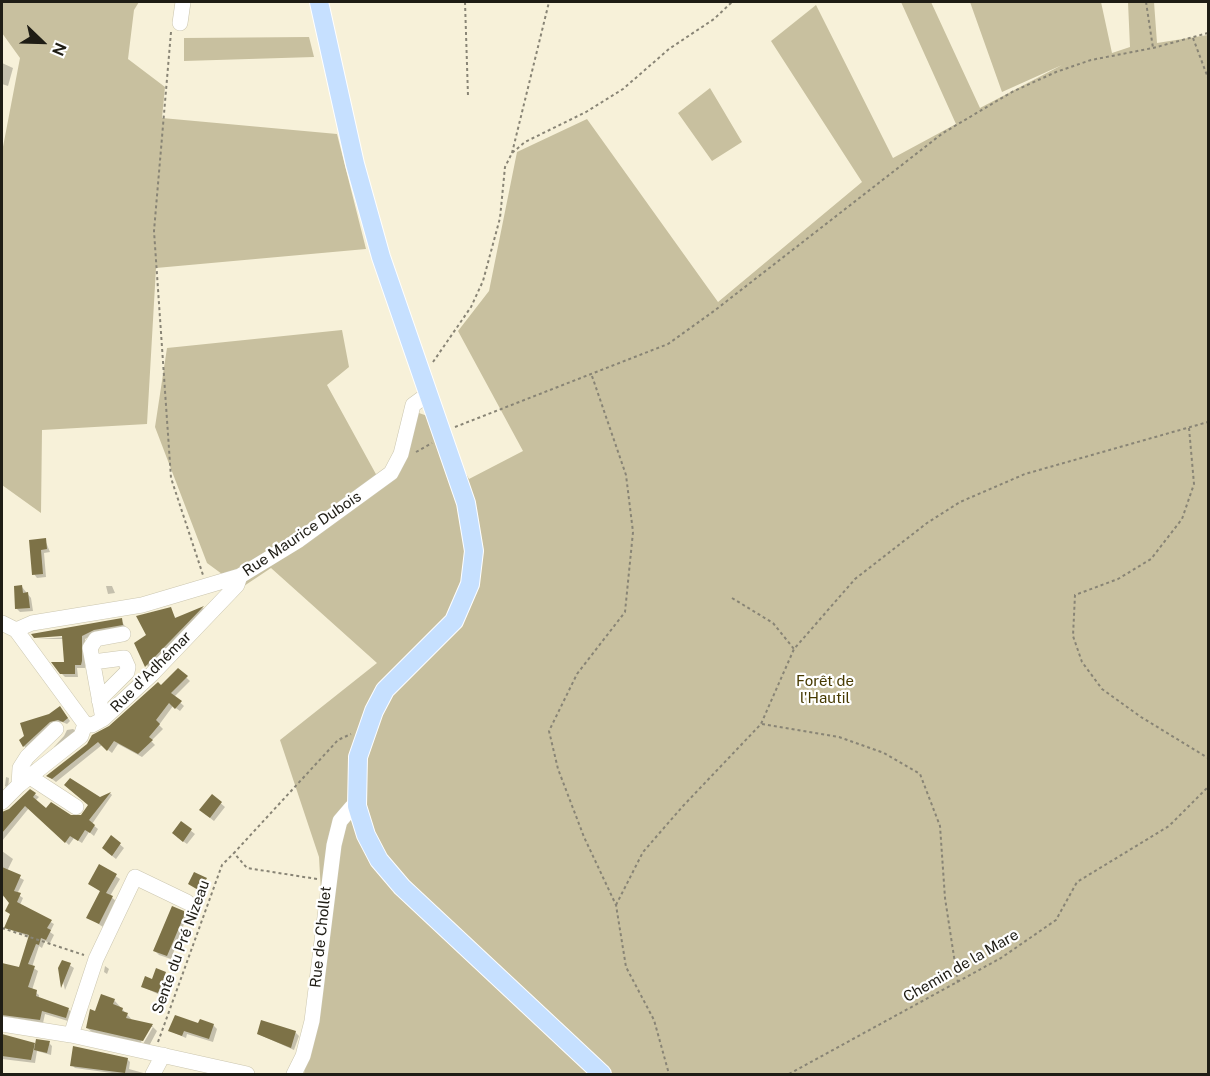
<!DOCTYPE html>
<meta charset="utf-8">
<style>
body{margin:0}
#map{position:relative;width:1210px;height:1076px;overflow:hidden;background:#f7f1d9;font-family:"Public Sans",sans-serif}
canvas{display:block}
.frame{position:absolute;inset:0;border:3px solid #1f1d15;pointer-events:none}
.north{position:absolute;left:12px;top:12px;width:60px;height:60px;-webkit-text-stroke:4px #fff;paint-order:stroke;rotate:113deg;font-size:16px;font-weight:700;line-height:24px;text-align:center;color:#1f1d15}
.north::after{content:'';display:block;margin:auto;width:21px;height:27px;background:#1f1d15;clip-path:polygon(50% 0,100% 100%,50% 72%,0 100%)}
</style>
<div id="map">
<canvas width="1210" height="1076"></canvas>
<div class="frame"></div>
<div class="north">N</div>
</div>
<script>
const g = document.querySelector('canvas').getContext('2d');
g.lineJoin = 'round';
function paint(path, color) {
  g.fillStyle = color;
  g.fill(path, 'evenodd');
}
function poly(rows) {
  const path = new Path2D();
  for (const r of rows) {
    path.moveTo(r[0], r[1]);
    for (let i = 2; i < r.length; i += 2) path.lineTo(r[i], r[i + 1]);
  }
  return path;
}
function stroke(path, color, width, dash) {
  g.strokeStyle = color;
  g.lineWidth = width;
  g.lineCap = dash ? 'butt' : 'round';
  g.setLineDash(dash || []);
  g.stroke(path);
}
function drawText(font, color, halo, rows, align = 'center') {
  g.font = font + ' "Public Sans",sans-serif';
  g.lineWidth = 4.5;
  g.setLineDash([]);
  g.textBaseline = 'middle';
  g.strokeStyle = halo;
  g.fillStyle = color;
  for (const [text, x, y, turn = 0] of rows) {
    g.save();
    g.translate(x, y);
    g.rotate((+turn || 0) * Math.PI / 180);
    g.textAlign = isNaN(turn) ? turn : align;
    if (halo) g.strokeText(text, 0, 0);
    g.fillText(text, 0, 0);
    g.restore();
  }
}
const green = poly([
 [2,2,139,2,134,10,128,59,165,87,162,118,337,134,366,249,156,268,147,424,42,430,41,513,2,485,2,152,20,58,2,33],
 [901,2,931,2,980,108,1062,65,1002,92,970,2,964,2,1101,2,1112,53,1130,47,1128,2,1154,2,1157,43,1208,35,1208,1074,304,1074,322,910,319,857,280,740,377,663,271,568,241,588,207,563,155,427,167,348,342,330,349,367,327,385,383,487,419,413,436,419,469,479,523,451,458,331,489,291,517,152,587,119,718,302,862,182,771,41,816,5,893,158,956,124],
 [309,37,314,57,184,61,184,38],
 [710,88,742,142,712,161,678,113]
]);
const shadow = poly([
 [2,63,13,68,8,86,2,84],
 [45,540,50,552,44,553,46,577,37,578,34,574,31,542],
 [106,586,112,586,115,593,108,594],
 [22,587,31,598,33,611,20,612,16,608],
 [170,608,176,619,203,608,206,610,149,669,136,643,148,635],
 [121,620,126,628,98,632,85,639,85,668,77,668,78,677,65,677,61,673,65,663,63,639,37,639,69,637],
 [178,670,190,681,174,697,184,706,180,711,173,706,159,725,163,729,151,741,155,745,142,757,118,744,112,753,102,745,56,782,48,776,161,687],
 [63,711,70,721,67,724,62,722,53,724,27,749,24,746,21,741],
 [73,729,76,731,56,749,54,747,64,736,67,730],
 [6,777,9,778,8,789,5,786],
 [30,791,39,797,35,801,47,811,71,817,81,817,100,799,110,793,112,795,92,824,98,829,94,836,89,832,82,843,74,838,69,845,29,808,2,841,2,813,9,811],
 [212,796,225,807,214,821,205,814],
 [181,823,195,834,187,844,177,837],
 [111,837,124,848,116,859,107,852],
 [2,851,13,859,7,871,24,880,17,894,23,898,20,905,54,924,50,932,54,935,50,943,45,941,42,948,39,946,32,967,38,971,32,990,39,995,39,999,69,1010,72,1013,68,1021,45,1014,43,1023,8,1017,2,1020,2,965,20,968,30,937,6,928,11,915,11,902,8,898,2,896],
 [100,866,120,879,110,896,116,901,103,927,88,917,101,892,90,884],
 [206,880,209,883,204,893,190,884],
 [183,912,187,916,171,959,159,955,155,951],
 [63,961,74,968,65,990,60,968],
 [105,966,109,969,107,974,104,972],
 [157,970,169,977,162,996,143,987,153,981],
 [114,1000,133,1021,152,1026,157,1031,149,1046,143,1044,153,1027,149,1027,140,1044,93,1033,87,1028,91,1011,96,1013],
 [199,1025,213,1025,217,1029,213,1042,187,1034,186,1038,170,1031],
 [295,1032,299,1036,294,1050,258,1034],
 [2,1035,36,1046,49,1043,52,1046,51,1055,37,1051,35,1063,2,1059],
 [127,1059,130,1062,129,1069,147,1074,119,1074,75,1068,72,1065]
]);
const building = poly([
 [46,538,47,549,41,550,43,574,32,575,29,540],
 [22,585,23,593,28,592,30,608,15,609,14,586],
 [204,606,145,667,134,643,146,635,136,616,171,607,175,618],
 [122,618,123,625,94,630,82,636,82,661,81,665,75,665,75,674,60,674,51,662,64,662,62,636,34,638,31,634],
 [178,668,188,676,171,693,182,701,175,709,169,703,156,720,160,724,149,737,153,740,138,754,114,741,107,751,98,742,52,779,46,776,87,744,92,735,109,726,158,682,161,685],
 [60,706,68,718,63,722,58,720,50,722,23,747,19,740,24,736,20,723,49,714],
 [70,778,100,797,111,792,89,820,95,825,90,833,85,830,78,841,70,836,65,843,25,806,2,833,2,812,9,809,30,789,36,793,33,797,46,808,51,802,71,815,81,815,88,805,64,785],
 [212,794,222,802,210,818,199,810],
 [181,821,192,829,183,842,172,833],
 [111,835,121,843,112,856,102,848],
 [99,864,117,874,106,893,113,896,99,924,86,918,100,891,88,884],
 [2,867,21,875,14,891,21,893,17,902,52,920,47,928,51,930,46,940,41,938,39,945,36,944,28,964,35,966,28,987,37,990,36,996,69,1008,66,1018,42,1011,40,1020,2,1015,2,963,19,967,29,935,4,928,10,914,5,911,9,903,2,894],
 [194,872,207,878,200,891,188,884],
 [172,906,184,911,184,916,167,956,153,951],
 [62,960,71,963,61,988,58,968],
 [156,968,166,972,158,993,141,987,145,976,152,979],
 [101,994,115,999,113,1004,123,1008,122,1011,128,1013,126,1018,153,1024,143,1041,86,1028,90,1009,95,1011],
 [175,1015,198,1023,200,1019,214,1024,209,1039,184,1031,182,1036,168,1031],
 [261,1020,296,1031,291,1048,257,1034],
 [2,1034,35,1043,31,1060,2,1056],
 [36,1039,50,1041,47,1053,34,1050],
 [73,1046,128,1058,125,1073,70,1066]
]);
const path = poly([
 [465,2,468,96],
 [1146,2,1153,48],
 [171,32,154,231,171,478,203,575],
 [1193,38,1208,78],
 [512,153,549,2],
 [433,362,471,307,483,281,500,218,505,167,512,153,525,142,586,112,623,89,669,49,714,19,732,2],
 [592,376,626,475,633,532,625,612,577,674,549,731,558,769,584,837,616,905,626,967,654,1020,669,1074],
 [455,427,668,344,714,311,943,133,1012,92,1056,72,1091,60,1153,48,1208,33],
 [1189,428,1194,484,1182,519,1151,559,1118,579,1075,595,1073,636,1082,662,1102,689,1141,717,1208,758],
 [416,452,432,443],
 [732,598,773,623,794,649],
 [762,724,839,737,884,753,920,774,940,826,945,898,958,983],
 [317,879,247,868,234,853,338,740,351,734],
 [616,905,643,852,683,806,761,724,794,649,855,579,927,523,960,502,1025,474,1208,422],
 [2,928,84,955],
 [158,1042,222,865,234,853],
 [789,1074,1001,958,1056,920,1077,882,1169,826,1208,787]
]);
const minor = poly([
 [180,23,183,2],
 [2,623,16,630,85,724],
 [16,630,32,623,142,605,240,576,299,540,391,473,401,454,413,405,428,394],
 [93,662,124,658,128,667,127,672,99,700],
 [103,719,90,648,96,639,123,634],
 [30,777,76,807],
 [19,785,20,768,27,757,56,729],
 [2,802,19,785,81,736,85,724,92,725,103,719,152,674,237,585,240,576],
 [2,1024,71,1035,247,1074],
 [71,1035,96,959,135,877,187,902],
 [153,1074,163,1055],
 [294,1074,303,1056,312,1021,334,845,340,821,352,807,357,806]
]);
const major = poly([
 [319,2,355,164,381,257,466,503,474,551,470,584,454,621,385,690,374,711,358,757,357,806,366,835,379,860,402,887,602,1074]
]);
const streetNames = [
 ["Rue Maurice Dubois",302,534,-34],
 ["Rue d'Adhémar",151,672,-45],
 ["Rue de Chollet",321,937,-84],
 ["Sente du Pré Nizeau",181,947,-70],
 ["Chemin de la Mare",961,966,-30]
];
const parkNames = [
 ["Forêt de",825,681],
 ["l'Hautil",825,698]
];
paint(green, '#c8c09f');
paint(shadow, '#0003');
paint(building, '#7d7247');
stroke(minor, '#cbc6af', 16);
stroke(major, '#fff', 20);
stroke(path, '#888475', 2, [3, 3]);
stroke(minor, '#fff', 15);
stroke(major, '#c6e0ff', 18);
drawText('15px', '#1f1d15', '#fff', streetNames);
drawText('15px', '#463900', '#fff', parkNames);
</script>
